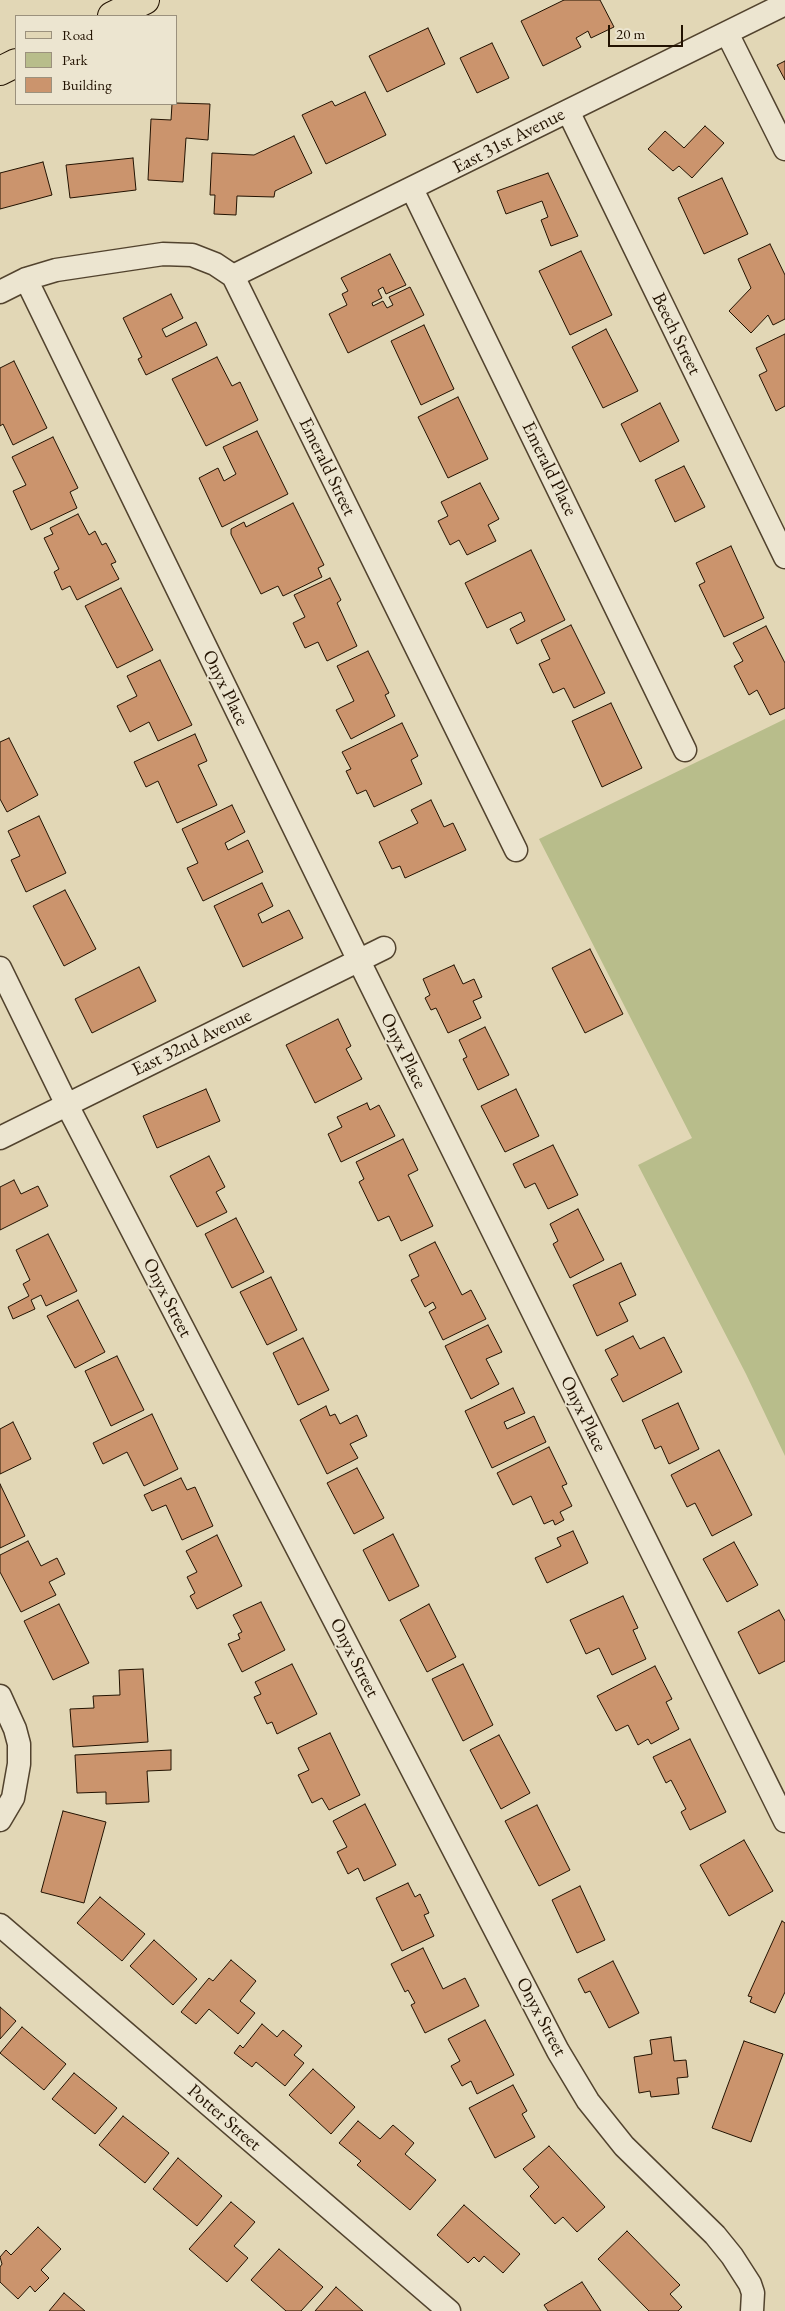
<!DOCTYPE html>
<style>
body{margin:0}
#map{position:relative;width:785px;height:2311px;overflow:hidden;background:#e2d7b6;font-family:"EB Garamond",serif}
canvas{display:block}
.legend{position:absolute;left:15px;top:15px;width:162px;height:90px;box-sizing:border-box;background:#ece5d0;border:1px solid #9b917d;margin:0;padding:6px 9px;list-style:none;font-size:15px;color:#221201}
.legend li{display:flex;align-items:center;gap:10px;height:25px}
.legend b{width:25px;border:1px solid #9b917d}
.scale{position:absolute;left:608px;top:25px;width:75px;height:22px;box-sizing:border-box;border:2px solid #221201;border-top:0;padding-left:6px;font-size:15px;line-height:18px;white-space:nowrap;color:#221201;-webkit-text-stroke:4px #ece5d0;paint-order:stroke}
</style>
<div id="map">
<canvas width="785" height="2311"></canvas>
<ul class="legend">
<li><b style="height:6px;background:#e2d7b6"></b>Road</li>
<li><b style="height:14px;background:#b8bd8b"></b>Park</li>
<li><b style="height:14px;background:#cb946d"></b>Building</li>
</ul>
<div class="scale">20 m</div>
</div>
<script>
const g = document.querySelector('canvas').getContext('2d');
g.lineJoin = 'round';
function paint(path, color) {
  g.fillStyle = color;
  g.fill(path, 'evenodd');
}
function poly(rows) {
  const path = new Path2D();
  for (const r of rows) {
    path.moveTo(r[0], r[1]);
    for (let i = 2; i < r.length; i += 2) path.lineTo(r[i], r[i + 1]);
  }
  return path;
}
function stroke(path, color, width, dash) {
  g.strokeStyle = color;
  g.lineWidth = width;
  g.lineCap = dash ? 'butt' : 'round';
  g.setLineDash(dash || []);
  g.stroke(path);
}
function drawText(font, color, halo, rows, align = 'center') {
  g.font = font + ' "EB Garamond",serif';
  g.lineWidth = 4;
  g.setLineDash([]);
  g.textBaseline = 'middle';
  g.strokeStyle = halo;
  g.fillStyle = color;
  for (const [text, x, y, turn = 0] of rows) {
    g.save();
    g.translate(x, y);
    g.rotate((+turn || 0) * Math.PI / 180);
    g.textAlign = isNaN(turn) ? turn : align;
    if (halo) g.strokeText(text, 0, 0);
    g.fillText(text, 0, 0);
    g.restore();
  }
}
const green = poly([
 [785,719,785,1456,746,1374,638,1165,692,1138,539,839]
]);
const building = poly([
 [564,0,600,0,614,27,591,38,588,31,576,38,581,47,543,66,521,21,564,0],
 [428,28,445,64,387,92,369,56,428,28],
 [492,43,509,78,477,93,460,58,492,43],
 [785,61,785,80,777,65,785,61],
 [365,92,386,135,326,164,302,115,332,101,335,106,365,92],
 [176,103,210,104,208,140,186,138,183,182,148,180,151,119,171,120,172,104,176,103],
 [705,126,724,143,692,178,679,166,673,171,648,149,665,131,684,148,705,126],
 [294,136,312,173,275,191,274,197,237,196,236,215,214,214,215,195,210,195,212,153,254,155,294,136],
 [133,158,136,190,70,198,66,165,133,158],
 [43,162,52,195,0,209,0,173,43,162],
 [548,173,578,236,551,246,541,220,548,217,542,201,506,214,497,191,548,173],
 [722,178,748,234,704,254,678,198,722,178],
 [770,244,785,275,785,319,773,325,768,315,751,333,729,311,751,288,738,259,770,244],
 [581,251,612,315,570,335,539,271,581,251],
 [390,254,406,285,386,294,383,287,378,290,382,298,372,303,373,306,383,301,387,308,393,305,389,297,410,287,424,315,348,353,329,314,347,305,342,294,348,291,341,278,390,254],
 [171,294,183,318,162,329,166,337,196,322,207,345,146,375,138,359,142,357,123,318,171,294],
 [424,325,454,389,421,405,391,341,424,325],
 [606,329,638,391,603,408,572,347,606,329],
 [785,334,785,406,776,411,759,375,767,371,756,348,785,334],
 [217,357,232,386,240,382,258,420,206,446,172,379,217,357],
 [14,361,47,428,13,445,3,424,0,426,0,368,14,361],
 [458,397,488,459,448,478,418,417,458,397],
 [660,403,679,441,640,462,621,424,660,403],
 [257,431,288,494,222,527,199,478,218,468,224,481,236,474,223,447,257,431],
 [53,437,78,488,70,492,77,508,31,530,13,491,26,485,12,457,53,437],
 [684,466,705,507,675,522,655,480,684,466],
 [480,483,499,519,488,525,496,541,467,555,459,540,450,545,438,521,448,516,441,502,480,483],
 [293,503,324,565,318,568,322,577,283,596,278,586,261,594,231,534,231,529,244,522,246,527,293,503],
 [78,514,89,535,95,531,102,545,106,543,116,562,111,564,119,579,77,600,70,586,62,590,54,572,59,569,44,538,53,534,50,528,78,514],
 [731,546,764,618,724,637,699,585,705,582,696,563,731,546],
 [531,550,565,620,517,644,510,629,525,621,521,612,487,628,465,583,531,550],
 [330,578,341,600,337,603,357,646,327,661,318,642,305,648,293,623,305,617,294,595,330,578],
 [121,588,153,650,117,668,85,606,121,588],
 [571,625,605,693,574,708,564,688,553,693,539,664,550,659,541,640,571,625],
 [766,626,785,663,785,708,770,715,757,690,749,695,734,666,743,661,733,643,766,626],
 [368,651,389,693,385,695,395,716,351,739,336,710,354,701,337,666,368,651],
 [160,660,192,725,158,741,149,722,130,732,117,706,137,696,127,676,160,660],
 [611,703,642,768,602,787,572,721,611,703],
 [402,723,418,756,411,760,422,784,374,807,366,790,357,794,346,771,351,769,342,752,402,723],
 [195,734,207,761,198,765,217,805,177,823,158,781,146,787,134,762,195,734],
 [9,738,38,795,7,812,0,799,0,742,9,738],
 [431,800,444,827,453,823,466,850,405,878,400,866,392,869,379,842,418,823,411,810,431,800],
 [232,805,245,832,225,843,228,850,248,840,263,872,203,901,187,868,198,863,182,829,232,805],
 [39,816,66,873,26,892,11,860,20,856,8,831,39,816],
 [262,883,273,906,258,914,262,923,289,910,303,938,243,967,214,906,262,883],
 [65,890,96,949,64,966,33,906,65,890],
 [590,949,623,1014,585,1033,552,968,590,949],
 [454,965,463,984,474,979,482,997,473,1001,481,1018,448,1033,436,1008,431,1010,425,998,430,995,423,979,454,965],
 [139,967,156,1001,92,1033,75,999,139,967],
 [338,1019,351,1046,346,1049,362,1079,315,1103,286,1045,338,1019],
 [485,1027,509,1075,478,1090,463,1059,467,1057,459,1040,485,1027],
 [206,1089,220,1121,157,1148,143,1116,206,1089],
 [516,1089,539,1136,505,1152,481,1106,516,1089],
 [367,1103,370,1110,379,1105,395,1136,341,1162,328,1134,342,1127,337,1117,367,1103],
 [403,1139,418,1170,408,1175,433,1226,401,1241,389,1216,378,1221,359,1182,364,1179,356,1162,403,1139],
 [553,1145,578,1195,548,1209,535,1183,525,1188,513,1164,553,1145],
 [209,1156,225,1187,216,1192,227,1212,197,1227,170,1176,209,1156],
 [14,1180,21,1194,38,1186,48,1206,0,1230,0,1187,14,1180],
 [578,1209,604,1260,570,1278,553,1244,558,1241,550,1224,578,1209],
 [236,1218,264,1272,232,1288,205,1234,236,1218],
 [48,1234,77,1291,46,1306,41,1295,31,1300,35,1309,13,1319,8,1307,29,1296,23,1284,30,1280,16,1250,48,1234],
 [435,1242,462,1295,471,1290,486,1319,443,1340,429,1312,436,1308,433,1302,425,1307,411,1280,419,1276,409,1255,435,1242],
 [621,1263,636,1295,619,1303,628,1321,597,1336,573,1285,621,1263],
 [271,1277,297,1330,267,1345,240,1292,271,1277],
 [78,1300,105,1352,75,1368,47,1316,78,1300],
 [488,1325,502,1352,486,1359,499,1384,471,1399,445,1346,488,1325],
 [633,1336,640,1349,664,1337,682,1372,623,1402,611,1379,618,1375,605,1350,633,1336],
 [303,1338,329,1390,298,1405,273,1353,303,1338],
 [117,1356,144,1410,111,1426,85,1371,117,1356],
 [513,1388,525,1413,504,1422,507,1429,534,1416,546,1442,492,1468,465,1411,513,1388],
 [678,1403,699,1449,669,1464,661,1446,655,1449,642,1420,678,1403],
 [326,1406,330,1416,335,1414,340,1424,357,1415,367,1436,350,1444,358,1458,327,1474,300,1420,326,1406],
 [152,1414,178,1469,144,1486,127,1452,103,1464,93,1443,152,1414],
 [13,1422,31,1459,0,1474,0,1429,13,1422],
 [549,1447,567,1484,562,1486,572,1506,560,1512,564,1520,555,1525,553,1520,544,1524,531,1496,513,1505,497,1473,549,1447],
 [719,1450,752,1515,712,1536,695,1503,687,1507,671,1475,719,1450],
 [357,1468,384,1518,354,1534,327,1483,357,1468],
 [181,1478,187,1490,195,1487,213,1526,182,1540,166,1505,152,1511,144,1495,181,1478],
 [0,1484,25,1536,0,1548,0,1484],
 [573,1531,588,1563,547,1583,535,1558,561,1546,557,1538,573,1531],
 [393,1534,419,1586,389,1601,363,1550,393,1534],
 [217,1535,242,1586,197,1609,190,1596,195,1593,187,1577,197,1572,186,1551,217,1535],
 [28,1541,41,1566,57,1558,65,1574,49,1582,56,1595,21,1612,0,1572,0,1555,28,1541],
 [734,1542,758,1585,727,1602,703,1559,734,1542],
 [623,1596,638,1628,633,1630,646,1659,612,1675,599,1648,586,1654,570,1620,623,1596],
 [261,1602,285,1650,242,1672,228,1644,240,1639,238,1634,242,1632,233,1615,261,1602],
 [59,1604,89,1663,53,1680,24,1621,59,1604],
 [429,1604,456,1657,427,1672,400,1620,429,1604],
 [779,1610,785,1621,785,1661,759,1674,738,1632,779,1610],
 [292,1664,317,1714,277,1734,272,1722,267,1724,254,1697,261,1694,255,1682,292,1664],
 [463,1664,493,1725,463,1741,432,1679,463,1664],
 [655,1666,672,1699,666,1702,679,1729,651,1744,648,1739,638,1745,628,1725,616,1731,597,1696,655,1666],
 [143,1669,148,1742,73,1747,70,1709,94,1708,93,1696,120,1695,119,1670,143,1669],
 [330,1733,360,1795,329,1810,322,1798,312,1803,298,1775,309,1770,298,1748,330,1733],
 [499,1735,530,1793,501,1809,470,1750,499,1735],
 [690,1739,726,1812,690,1830,681,1812,686,1809,671,1780,666,1783,653,1757,690,1739],
 [171,1750,171,1770,147,1771,149,1802,106,1804,106,1792,77,1793,75,1755,171,1750],
 [365,1804,396,1865,364,1881,358,1868,348,1874,337,1852,347,1847,333,1821,365,1804],
 [537,1805,570,1870,539,1886,505,1821,537,1805],
 [63,1811,106,1822,84,1903,41,1892,63,1811],
 [744,1840,773,1891,729,1916,700,1865,744,1840],
 [408,1883,415,1897,420,1894,429,1913,424,1915,434,1936,402,1951,376,1898,408,1883],
 [580,1886,605,1940,577,1953,552,1900,580,1886],
 [100,1897,145,1934,122,1961,77,1923,100,1897],
 [782,1921,785,1923,785,1992,775,2013,750,2002,752,1997,748,1996,782,1921],
 [154,1940,197,1979,173,2005,130,1966,154,1940],
 [423,1948,443,1989,465,1978,479,2006,425,2033,411,2005,415,2003,408,1990,405,1992,391,1964,423,1948],
 [231,1960,256,1981,240,2001,255,2013,238,2034,209,2009,196,2024,181,2012,209,1978,213,1981,231,1960],
 [613,1961,639,2013,609,2028,590,1991,585,1993,578,1979,613,1961],
 [0,2007,16,2021,0,2039,0,2007],
 [485,2020,514,2075,477,2094,471,2081,462,2086,451,2066,460,2061,448,2039,485,2020],
 [262,2024,277,2037,283,2030,302,2046,294,2055,304,2063,285,2086,256,2062,252,2067,234,2053,240,2045,243,2048,262,2024],
 [22,2027,66,2064,44,2090,0,2053,22,2027],
 [671,2037,674,2061,686,2060,688,2077,677,2078,679,2094,651,2097,650,2091,639,2093,634,2057,652,2054,650,2040,671,2037],
 [744,2041,783,2054,751,2142,712,2128,744,2041],
 [313,2069,355,2107,331,2134,289,2095,313,2069],
 [74,2073,117,2108,95,2134,52,2099,74,2073],
 [513,2085,527,2111,522,2114,535,2137,495,2158,469,2108,513,2085],
 [123,2116,169,2153,145,2183,99,2145,123,2116],
 [358,2121,380,2139,393,2125,414,2143,405,2154,436,2180,410,2210,357,2165,361,2161,339,2143,358,2121],
 [549,2146,605,2207,577,2232,563,2217,555,2224,530,2196,539,2187,523,2169,549,2146],
 [178,2158,222,2196,197,2226,153,2189,178,2158],
 [231,2202,255,2222,234,2246,248,2258,227,2282,189,2249,231,2202],
 [464,2205,520,2254,503,2273,484,2256,479,2262,474,2257,468,2263,437,2235,464,2205],
 [38,2227,61,2249,41,2270,49,2278,35,2292,30,2286,18,2299,0,2282,0,2267,2,2264,0,2257,6,2250,11,2255,38,2227],
 [627,2231,680,2285,670,2294,682,2307,678,2311,649,2311,598,2259,627,2231],
 [279,2249,323,2287,301,2311,286,2311,251,2280,279,2249],
 [582,2282,601,2311,548,2311,544,2305,582,2282],
 [336,2287,363,2311,315,2311,336,2287],
 [64,2293,85,2311,49,2311,64,2293]
]);
const minor = poly([
 [727,33,785,149],
 [568,111,785,557],
 [412,189,685,750],
 [233,276,785,4],
 [26,279,359,961,785,1821],
 [0,292,26,279,56,270,163,254,192,255,215,264,233,276,516,850],
 [0,968,67,1105,558,2051,588,2101,624,2146,715,2235,732,2256,750,2284,753,2293,752,2311],
 [0,1138,384,948],
 [0,1696,15,1729,19,1744,19,1764,13,1798,0,1820],
 [0,1925,449,2311]
]);
const primary = poly([
 [112,16,145,0],
 [0,71,16,63]
]);
const streetNames = [
 ["East 31st Avenue",509,141,-27],
 ["Beech Street",676,334,64],
 ["Emerald Street",327,467,64],
 ["Emerald Place",549,469,64],
 ["Onyx Place",225,688,64],
 ["East 32nd Avenue",192,1043,-26],
 ["Onyx Place",403,1051,64],
 ["Onyx Street",167,1298,63],
 ["Onyx Place",583,1414,64],
 ["Onyx Street",354,1658,63],
 ["Onyx Street",541,2017,62],
 ["Potter Street",224,2118,41]
];
paint(green, '#b8bd8b');
paint(building, '#cb946d');
stroke(building, '#221201', 1);
stroke(minor, '#52432e', 25);
stroke(primary, '#221201', 30);
stroke(minor, '#ece5d0', 22);
stroke(primary, '#e2d7b6', 28);
drawText('19px', '#221201', '#ece5d0', streetNames);
</script>
